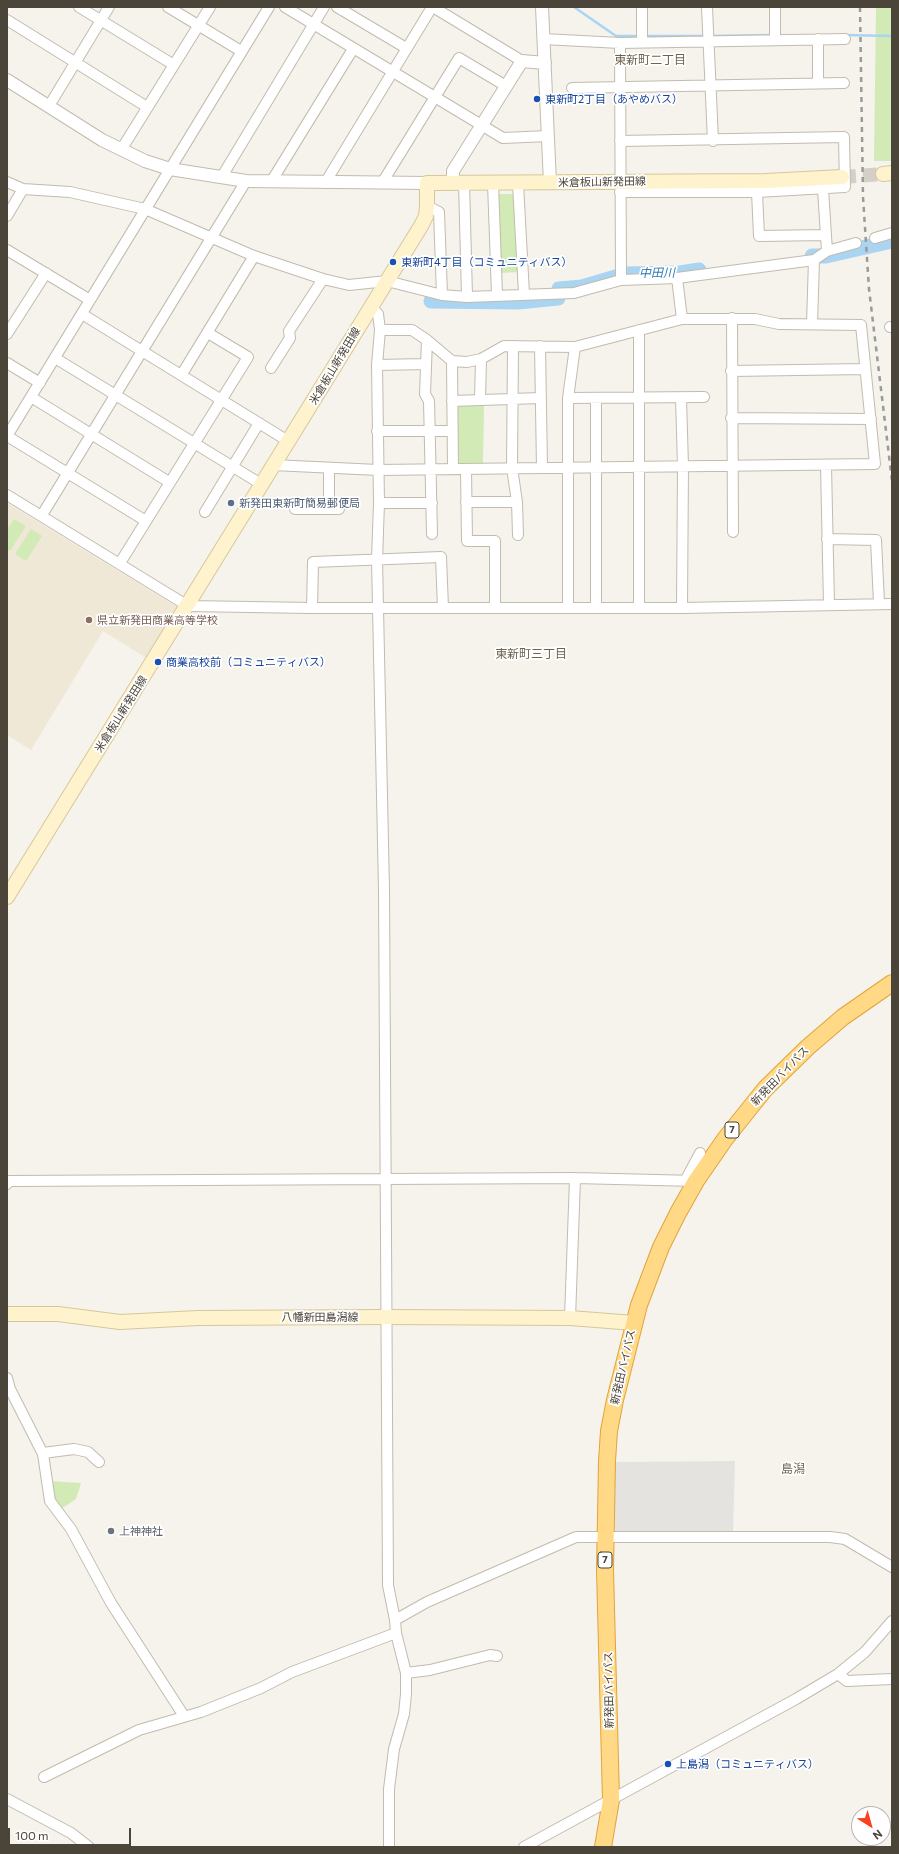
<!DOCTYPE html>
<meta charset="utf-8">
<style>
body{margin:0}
#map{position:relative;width:899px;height:1854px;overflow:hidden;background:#f6f3ec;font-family:Commissioner,sans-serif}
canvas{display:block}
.frame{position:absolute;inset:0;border:8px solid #4b4439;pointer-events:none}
.north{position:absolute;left:851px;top:1806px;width:40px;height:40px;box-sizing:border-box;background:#fff;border:1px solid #b7b4b0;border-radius:50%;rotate:143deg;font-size:11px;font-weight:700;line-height:16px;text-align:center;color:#4b4439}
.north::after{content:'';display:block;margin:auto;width:14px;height:18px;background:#fc3f1d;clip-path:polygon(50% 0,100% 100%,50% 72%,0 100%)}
.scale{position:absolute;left:8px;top:1828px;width:123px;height:18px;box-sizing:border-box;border:2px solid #4b4439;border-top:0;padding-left:5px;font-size:12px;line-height:14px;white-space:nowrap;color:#4b4439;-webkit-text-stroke:3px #fff;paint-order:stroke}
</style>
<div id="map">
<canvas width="899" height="1854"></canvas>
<div class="frame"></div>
<div class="north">N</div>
<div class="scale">100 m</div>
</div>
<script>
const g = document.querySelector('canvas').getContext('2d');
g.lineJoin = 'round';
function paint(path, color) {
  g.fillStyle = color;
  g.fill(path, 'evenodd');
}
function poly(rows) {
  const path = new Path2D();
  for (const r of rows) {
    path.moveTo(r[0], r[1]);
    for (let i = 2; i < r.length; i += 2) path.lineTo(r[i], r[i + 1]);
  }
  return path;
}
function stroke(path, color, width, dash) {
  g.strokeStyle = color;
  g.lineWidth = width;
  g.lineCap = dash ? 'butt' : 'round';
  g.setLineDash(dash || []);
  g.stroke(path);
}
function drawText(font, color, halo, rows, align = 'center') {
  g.font = font + ' Commissioner,"Noto Sans JP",sans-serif';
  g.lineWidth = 3.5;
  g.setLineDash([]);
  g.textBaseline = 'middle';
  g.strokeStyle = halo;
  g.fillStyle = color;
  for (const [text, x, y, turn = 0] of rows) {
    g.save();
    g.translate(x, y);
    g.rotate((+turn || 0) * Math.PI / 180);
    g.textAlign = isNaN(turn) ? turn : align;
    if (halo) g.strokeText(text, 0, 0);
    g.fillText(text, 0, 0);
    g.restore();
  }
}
const education = poly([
 [7,503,179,608,148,659,103,631,31,750,7,735]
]);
const green = poly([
 [876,7,892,7,892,161,874,161],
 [497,194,515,194,520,272,499,273],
 [484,405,483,463,457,464,456,406],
 [14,519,26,526,10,551,7,549,7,530],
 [31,529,42,536,26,561,15,554],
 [48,1481,81,1483,76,1499,58,1511]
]);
const parking = poly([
 [735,1461,733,1533,615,1535,615,1462]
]);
const stream = poly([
 [574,7,616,36,640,36],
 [845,35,892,36],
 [645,36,706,36],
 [711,36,772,35]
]);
const river = poly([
 [812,256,826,256,892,241],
 [431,301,518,302,558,298,559,289,582,287,626,274,680,273,699,270]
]);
const secondaryTunnel = poly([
 [842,177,883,174]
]);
const minor = poly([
 [79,7,174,65],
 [168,7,241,51],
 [285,7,503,138,548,136],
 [337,7,406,48],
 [433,7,522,61],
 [642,7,642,42],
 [707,7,713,141],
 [7,20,147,107],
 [543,39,620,43,845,39],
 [775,39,775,7],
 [620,43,621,280],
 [818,83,818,39],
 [572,88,844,83],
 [49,106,109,7],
 [121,150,210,7],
 [221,178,324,7],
 [7,182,23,189,70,192,145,209,254,256,323,279,349,285,387,281,442,295,467,297,574,293,621,280,677,278,814,260,827,251,856,243],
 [271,182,353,49],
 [464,182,467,297],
 [325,183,432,7],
 [382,183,459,58,506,86],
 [493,183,497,295],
 [518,184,524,294],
 [823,189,827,251],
 [620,192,757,192,845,187,844,137,620,141],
 [757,192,759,236,826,235],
 [427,206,439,212,442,295],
 [7,216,23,189],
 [875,238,892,233],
 [7,250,90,300],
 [677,278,682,319],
 [371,307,378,314,380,330,377,365,379,503,377,560,384,890,388,1585,395,1620,396,1633,406,1673,406,1694,404,1714,394,1749,389,1789,389,1847],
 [82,314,288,441],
 [732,318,733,532],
 [812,324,814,260],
 [890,327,892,327],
 [639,330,639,608],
 [7,334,46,273],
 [427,340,425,394,429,401,432,534],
 [513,346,512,468,517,502,518,535],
 [540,346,542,468],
 [55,358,261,484],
 [452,361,453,469],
 [7,363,40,383],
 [377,365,426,364],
 [271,368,290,338,289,331,323,279],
 [731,371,865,369],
 [182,374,254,256],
 [31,397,169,482],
 [568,398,704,397],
 [596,398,596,608],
 [681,398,683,466,682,608],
 [480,400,481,359],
 [452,401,541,398],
 [731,418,871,419],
 [377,431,452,431],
 [7,436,269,7],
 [7,436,146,521],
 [273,465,378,470,875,464,861,325,779,324,755,319,682,319,575,347,504,346,481,359,467,362,452,361,427,340,412,330,380,330],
 [826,465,829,605],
 [329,468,329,509],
 [466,469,467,541,495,541,495,608],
 [7,495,188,606,312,608,682,608,892,604],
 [466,502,517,502],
 [379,503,432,503],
 [295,509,339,509],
 [205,512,259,423],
 [42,515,246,181],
 [827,539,876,540,879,603],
 [120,563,248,357,208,333],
 [312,608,313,562,441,557,443,608],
 [568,608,568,398,575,347],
 [685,1181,700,1153],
 [7,1184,9,1181,575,1178,696,1181],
 [570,1318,575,1178],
 [7,1378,10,1389,43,1454,50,1501,71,1529,111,1603,184,1716],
 [43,1453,74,1449,88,1452,99,1462],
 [395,1620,427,1602,576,1537,830,1537,845,1539,892,1567],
 [406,1673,430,1670,490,1655,497,1656],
 [838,1674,847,1681,892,1679],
 [44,1777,139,1730,201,1712,261,1688,292,1672,396,1633],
 [7,1799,71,1833,89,1847],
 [524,1847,796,1699,838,1674,865,1652,892,1621]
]);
const tertiary = poly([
 [542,7,550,183],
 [7,80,102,140,145,161,170,169,246,181,427,183],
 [453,182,453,171,522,61,545,63]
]);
const secondary = poly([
 [883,174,892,173],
 [7,897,421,226,426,216,427,206,427,183,766,181,842,177],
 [7,1314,58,1314,120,1322,198,1318,385,1317,570,1318,634,1323]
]);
const trunk = poly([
 [603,1847,611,1800,605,1570,607,1461,609,1431,615,1400,639,1305,661,1247,678,1213,696,1181,725,1139,765,1089,808,1047,843,1017,892,983]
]);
const rail = poly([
 [860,7,863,197,869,289,892,481]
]);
const markers = [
 [537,99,4,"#1a4fb4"],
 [393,262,4,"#1a4fb4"],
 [231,503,4,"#5c6f8a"],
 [89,620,4,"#8d6e63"],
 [158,662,4,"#1a4fb4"],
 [111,1531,4,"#6b7280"],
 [668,1764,4,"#1a4fb4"]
];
const shields = [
 [732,1130,14],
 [605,1560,14]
];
const shieldNames = [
 ["7",732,1130],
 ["7",605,1560]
];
const transitNames = [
 ["東新町2丁目（あやめバス）",545,99],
 ["東新町4丁目（コミュニティバス）",401,262],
 ["商業高校前（コミュニティバス）",166,662],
 ["上島潟（コミュニティバス）",676,1764]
];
const streetNames = [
 ["米倉板山新発田線",602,182,-1],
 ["米倉板山新発田線",335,366,-59],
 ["米倉板山新発田線",121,714,-58],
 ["新発田バイパス",780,1076,-46],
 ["八幡新田島潟線",320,1317],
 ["新発田バイパス",623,1367,-77],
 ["新発田バイパス",609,1690,-91]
];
const serviceNames = [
 ["新発田東新町簡易郵便局",239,503]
];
const educationNames = [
 ["県立新発田商業高等学校",97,620]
];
const worshipNames = [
 ["上神神社",119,1531]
];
const neighbourhoodNames = [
 ["東新町二丁目",650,60],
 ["東新町三丁目",531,654],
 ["島潟",793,1469]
];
const waterNames = [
 ["中田川",657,273,-1]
];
paint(education, '#efe8d6');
paint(green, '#d2eab5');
paint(parking, '#e5e3e0');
stroke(stream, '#a9d4f2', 2.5);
stroke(river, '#a9d4f2', 15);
stroke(secondaryTunnel, '#d4d0c8', 14, [14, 7]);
stroke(minor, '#c2bbae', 12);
stroke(tertiary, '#c2bbae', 14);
stroke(secondary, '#d6c79b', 16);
stroke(trunk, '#e0a43c', 18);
stroke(minor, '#fff', 10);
stroke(tertiary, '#fff', 12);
stroke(secondary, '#fff3cd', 14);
stroke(trunk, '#ffd985', 16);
stroke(rail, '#9a9a9a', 2.5, [5, 5]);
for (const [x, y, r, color] of markers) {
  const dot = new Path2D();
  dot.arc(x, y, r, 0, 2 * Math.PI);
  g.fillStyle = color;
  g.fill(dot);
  stroke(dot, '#fff', 1.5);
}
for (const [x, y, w] of shields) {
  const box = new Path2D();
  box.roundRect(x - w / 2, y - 8, w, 16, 3);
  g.fillStyle = '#fff';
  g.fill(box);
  stroke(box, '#4b4439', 1);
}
drawText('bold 10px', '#4b4439', null, shieldNames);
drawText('11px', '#164399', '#fff', transitNames, 'left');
drawText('11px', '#4b4439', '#fff', streetNames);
drawText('11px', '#4e5e75', '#fff', serviceNames, 'left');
drawText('11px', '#785e54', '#fff', educationNames, 'left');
drawText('11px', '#5b616d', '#fff', worshipNames, 'left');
drawText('12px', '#6e6250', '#fff', neighbourhoodNames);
drawText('italic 12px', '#2e7ab2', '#fff', waterNames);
</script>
